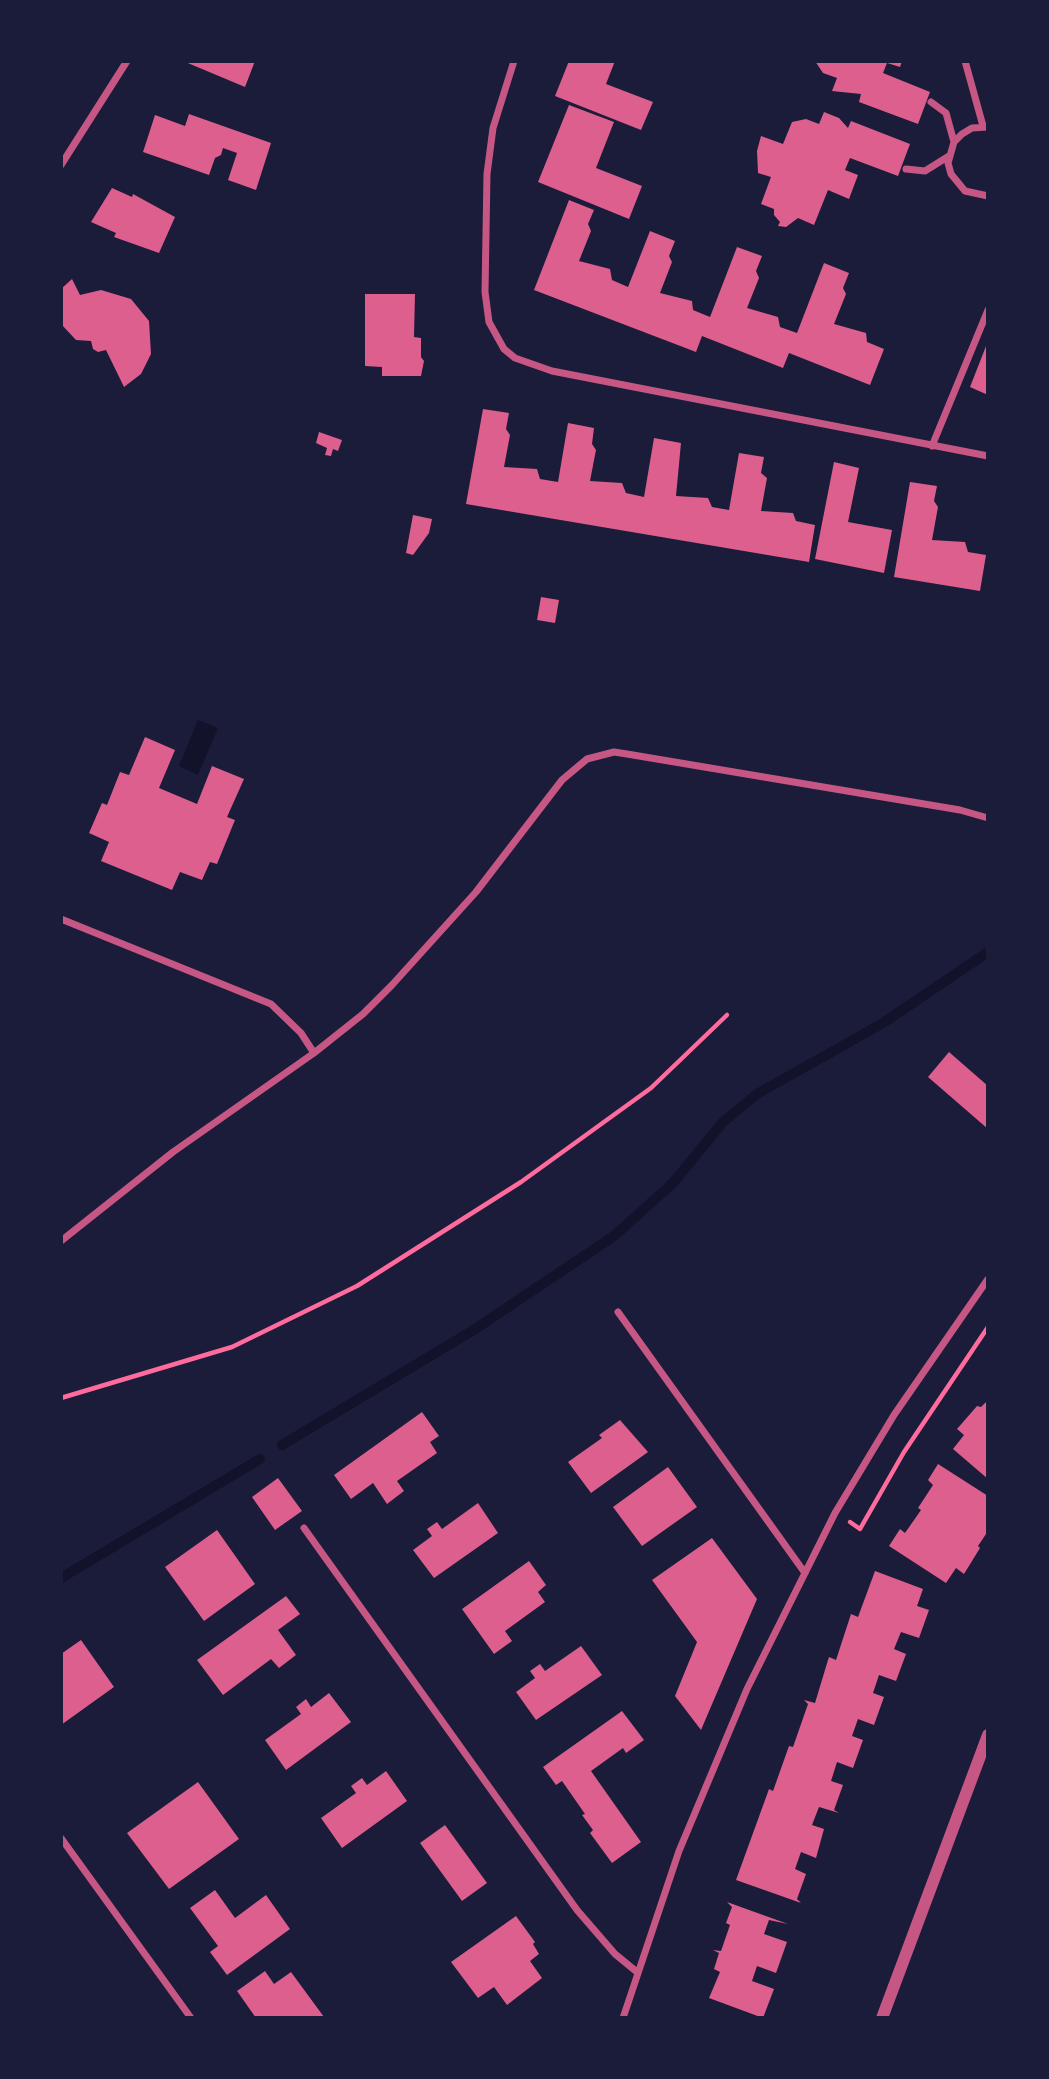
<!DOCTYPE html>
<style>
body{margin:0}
#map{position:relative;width:1049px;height:2079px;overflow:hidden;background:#1b1b3a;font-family:"Titillium Web",sans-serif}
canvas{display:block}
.frame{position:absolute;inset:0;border:63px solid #1b1b3a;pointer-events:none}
</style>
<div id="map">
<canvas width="1049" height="2079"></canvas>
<div class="frame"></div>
</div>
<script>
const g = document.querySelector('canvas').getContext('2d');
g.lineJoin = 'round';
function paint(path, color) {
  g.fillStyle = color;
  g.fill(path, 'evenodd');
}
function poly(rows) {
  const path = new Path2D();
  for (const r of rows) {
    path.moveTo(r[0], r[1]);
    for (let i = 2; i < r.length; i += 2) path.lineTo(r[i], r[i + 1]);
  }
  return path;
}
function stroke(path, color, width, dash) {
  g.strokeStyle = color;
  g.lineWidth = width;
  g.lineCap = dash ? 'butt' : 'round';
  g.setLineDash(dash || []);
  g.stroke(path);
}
const water = poly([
 [198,720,218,728,198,775,179,766]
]);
const stream = poly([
 [282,1445,472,1331,614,1236,673,1183,723,1122,757,1094,883,1023,988,952],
 [61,1578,260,1459]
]);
const building = poly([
 [183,61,255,61,245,87],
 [569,61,615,61,606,84,653,102,641,130,555,96],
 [815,61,902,61,900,67,887,63,883,73,930,92,918,124,859,102,861,94,832,91,837,78,823,73],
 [569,105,614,122,596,168,642,186,629,219,538,182],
 [824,112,839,118,848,128,851,121,910,144,898,176,850,158,845,170,858,175,849,199,828,190,814,225,798,218,786,227,778,226,780,222,774,215,774,209,761,204,771,177,758,173,757,151,761,136,783,144,792,122,806,119,819,124],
 [189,114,271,143,256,190,228,180,237,153,223,148,221,155,215,158,209,175,143,152,155,115,185,126],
 [112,188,132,197,133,194,175,217,159,253,114,237,116,233,91,222],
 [569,200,594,210,588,224,591,231,579,261,610,269,612,280,628,287,650,231,675,241,669,256,672,262,660,293,692,301,693,310,710,317,737,247,762,256,756,271,759,278,747,308,778,317,780,327,797,333,824,263,849,273,843,288,846,294,834,324,866,333,867,342,884,349,870,385,789,353,783,368,702,336,696,352,534,290],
 [72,279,80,295,101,290,131,299,149,321,151,354,141,374,124,387,106,350,98,352,93,349,91,341,76,340,61,324,61,289],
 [365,294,415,294,414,337,421,338,421,357,424,361,421,376,382,376,382,367,365,366],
 [988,341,988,395,970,387],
 [483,409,509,413,506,429,510,435,504,467,537,469,540,479,558,482,568,423,594,428,592,444,596,450,590,481,622,483,626,493,644,497,654,438,681,443,676,496,708,498,712,507,729,510,739,453,764,457,761,473,767,478,761,511,793,513,796,521,815,525,809,562,466,504],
 [319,432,342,440,338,451,333,449,331,456,325,455,327,448,316,443],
 [834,462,859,468,848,522,892,530,884,573,815,559],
 [910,482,937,486,934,501,938,507,932,540,965,542,968,552,986,555,980,591,894,577],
 [413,515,432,519,429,533,413,555,406,553],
 [541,597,559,600,555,623,537,620],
 [145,737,175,750,159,788,197,804,212,766,244,779,227,817,235,820,217,864,210,862,202,880,180,872,172,890,101,861,109,842,89,833,102,803,107,805,120,772,129,775],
 [949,1052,988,1086,988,1129,928,1077],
 [988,1400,988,1479,953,1449,964,1435,957,1429,977,1406,981,1407],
 [422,1412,439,1436,430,1442,437,1453,397,1481,404,1491,387,1504,373,1483,351,1499,334,1475],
 [620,1420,648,1452,591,1493,568,1462,602,1438,599,1435],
 [938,1464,988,1496,988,1531,978,1546,980,1548,964,1574,956,1568,946,1583,889,1546,900,1529,905,1533,921,1510,918,1508,933,1485,928,1480],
 [668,1467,697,1507,642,1546,613,1507],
 [278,1478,302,1511,275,1530,252,1497],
 [478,1503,498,1533,434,1578,413,1550,432,1536,427,1529,437,1522,442,1529],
 [217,1530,255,1584,204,1621,165,1567],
 [712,1538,757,1599,701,1730,675,1696,697,1642,652,1580],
 [529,1561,546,1585,538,1592,545,1602,505,1631,512,1641,494,1654,462,1609],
 [875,1571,923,1589,917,1606,929,1610,919,1638,901,1632,894,1649,906,1654,896,1681,879,1675,873,1693,884,1697,874,1725,858,1719,852,1736,863,1740,853,1768,837,1762,831,1781,843,1785,834,1810,839,1813,819,1807,812,1825,824,1829,816,1858,801,1852,795,1869,806,1874,797,1899,801,1903,736,1880,769,1789,773,1791,789,1746,793,1747,808,1704,804,1700,815,1703,828,1660,829,1657,836,1660,851,1614,858,1617],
 [286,1596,300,1614,278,1630,296,1655,279,1668,271,1659,223,1695,197,1660],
 [81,1640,114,1687,61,1725,61,1654],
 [581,1646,602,1675,536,1720,516,1692,535,1678,530,1671,540,1664,545,1671],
 [329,1693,351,1722,286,1770,265,1740,301,1714,296,1707,306,1699,311,1707],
 [622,1711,644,1740,626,1753,623,1748,591,1771,641,1842,612,1863,590,1833,593,1830,582,1815,585,1814,562,1781,556,1785,543,1767],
 [386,1771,407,1801,342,1848,321,1818,356,1793,351,1786,362,1778,367,1785],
 [198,1782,239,1839,169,1889,127,1833],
 [445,1825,487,1883,462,1901,420,1843],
 [215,1890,235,1918,266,1895,290,1929,227,1975,210,1952,218,1946,190,1908],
 [727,1902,788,1924,769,1920,764,1934,787,1942,776,1973,757,1966,752,1981,774,1989,763,2018,709,1998,720,1972,714,1969,719,1953,713,1950,721,1951,730,1925,726,1923,732,1907],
 [516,1916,535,1942,533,1944,539,1954,530,1961,542,1978,507,2005,494,1987,478,1998,451,1962],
 [265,1971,274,1984,291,1972,324,2017,256,2018,237,1991]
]);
const path = poly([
 [61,1398,232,1347,357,1286,521,1182,651,1088,727,1015],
 [850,1522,860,1529,904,1452,988,1327]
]);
const minor = poly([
 [514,61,493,128,487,174,485,292,489,322,504,349,515,358,552,371,988,456],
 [965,61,983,126],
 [931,102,946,113,954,142],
 [988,127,972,128,962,134,954,142,948,163,951,174,965,191,988,196],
 [61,165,127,61],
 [906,169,925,171,949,156],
 [932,446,988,310],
 [61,919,271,1004,301,1033,314,1053,363,1014,392,985,476,892,562,780,587,759,614,752,627,754,960,810,988,818],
 [61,1241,173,1152,314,1053],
 [618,1312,805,1573],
 [304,1528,577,1910,615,1954,637,1972],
 [61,1838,191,2018],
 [623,2018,679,1851,747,1689,835,1513,894,1415,988,1279]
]);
const tertiary = poly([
 [882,2018,988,1735]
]);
paint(water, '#12122b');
stroke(stream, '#12122b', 10);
paint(building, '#dd5f8e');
stroke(path, '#ff6b9d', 4.5);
stroke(minor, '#c65784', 7);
stroke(tertiary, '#c65784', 12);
</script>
